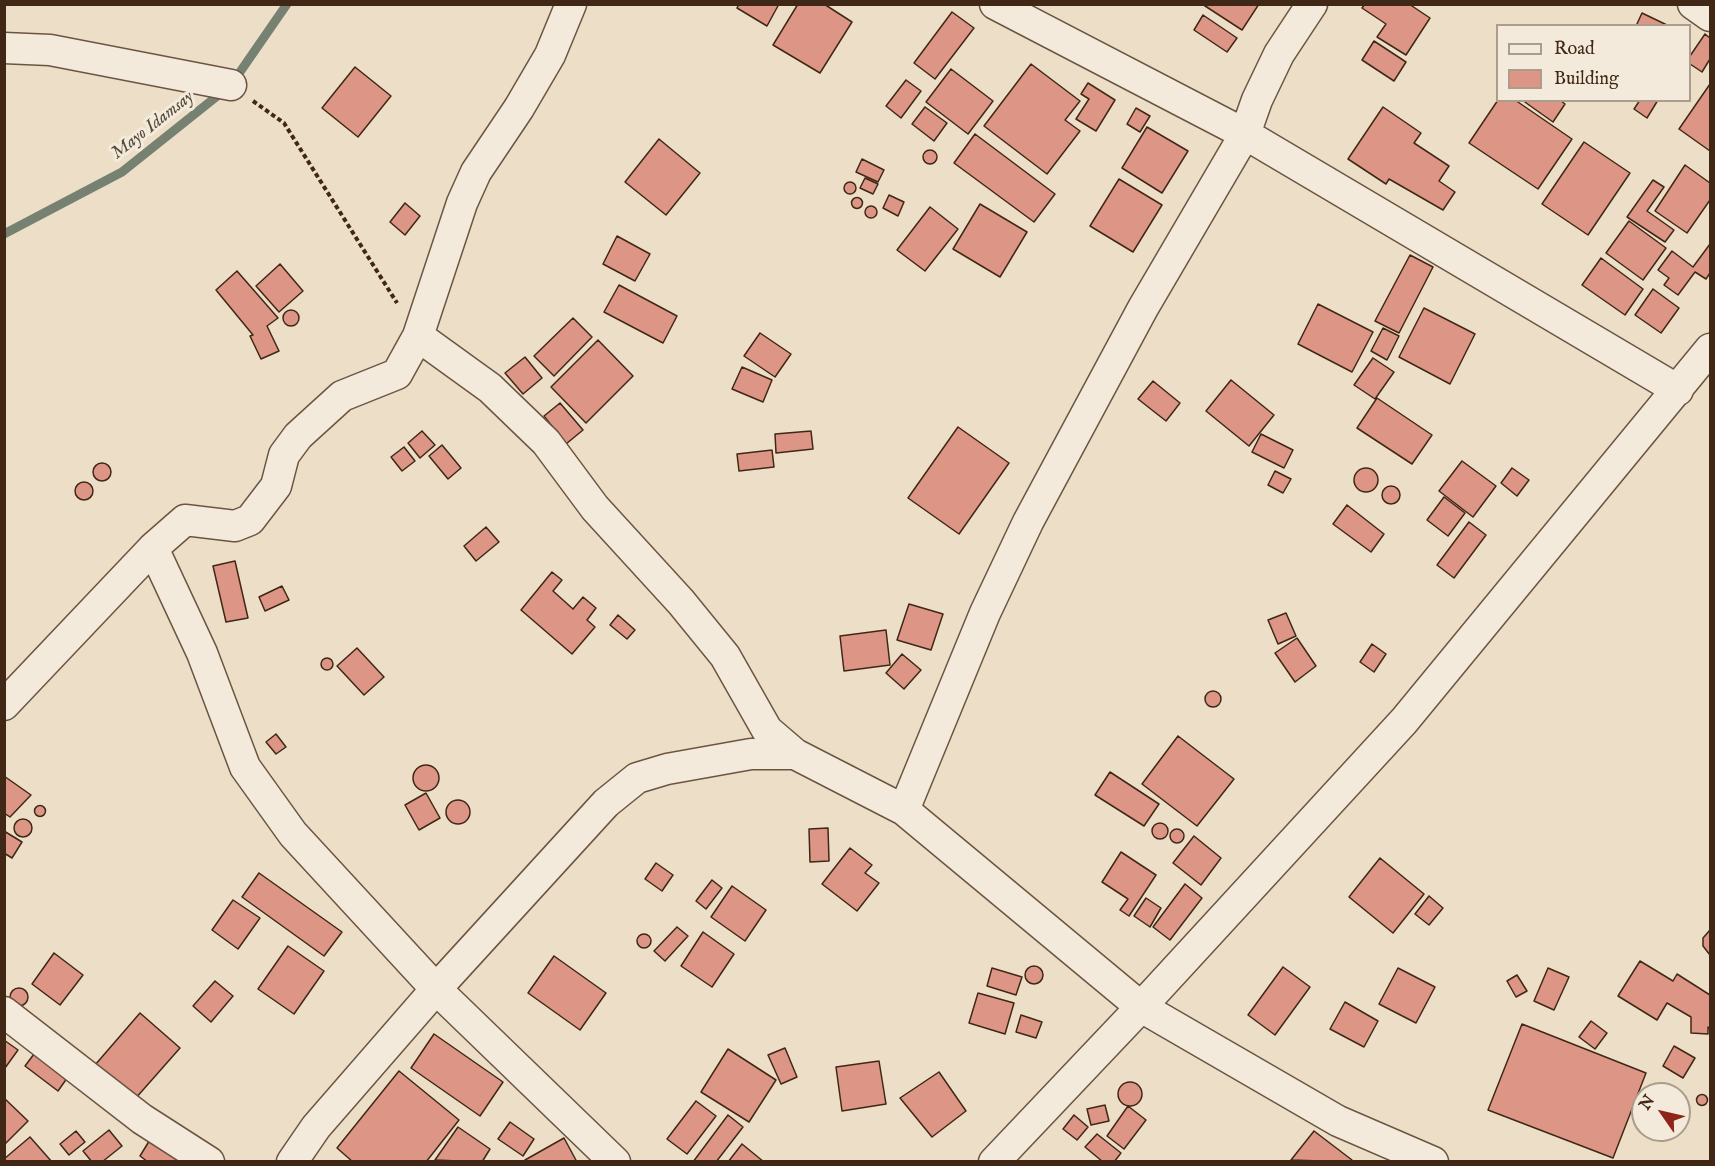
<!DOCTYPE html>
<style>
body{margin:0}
#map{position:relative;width:1715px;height:1166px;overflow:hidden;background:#eddfc7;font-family:"IM FELL English",serif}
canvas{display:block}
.frame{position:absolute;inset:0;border:6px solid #402716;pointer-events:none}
.legend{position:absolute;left:1496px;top:24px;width:195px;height:78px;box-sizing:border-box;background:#f3eadb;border:2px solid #ab9c8c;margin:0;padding:8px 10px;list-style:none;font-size:18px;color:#402716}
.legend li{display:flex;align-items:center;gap:12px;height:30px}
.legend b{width:30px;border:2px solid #ab9c8c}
.north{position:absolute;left:1631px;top:1082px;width:60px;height:60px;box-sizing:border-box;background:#f3eadb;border:2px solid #ab9c8c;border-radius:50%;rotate:304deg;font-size:16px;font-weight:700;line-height:24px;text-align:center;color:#402716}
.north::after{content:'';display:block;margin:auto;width:21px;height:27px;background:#8f2418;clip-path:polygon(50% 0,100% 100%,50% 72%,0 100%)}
</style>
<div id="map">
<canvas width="1715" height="1166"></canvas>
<div class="frame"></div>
<ul class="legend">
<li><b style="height:8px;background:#f3eadb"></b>Road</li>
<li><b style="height:16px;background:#dd9685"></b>Building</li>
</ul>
<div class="north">N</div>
</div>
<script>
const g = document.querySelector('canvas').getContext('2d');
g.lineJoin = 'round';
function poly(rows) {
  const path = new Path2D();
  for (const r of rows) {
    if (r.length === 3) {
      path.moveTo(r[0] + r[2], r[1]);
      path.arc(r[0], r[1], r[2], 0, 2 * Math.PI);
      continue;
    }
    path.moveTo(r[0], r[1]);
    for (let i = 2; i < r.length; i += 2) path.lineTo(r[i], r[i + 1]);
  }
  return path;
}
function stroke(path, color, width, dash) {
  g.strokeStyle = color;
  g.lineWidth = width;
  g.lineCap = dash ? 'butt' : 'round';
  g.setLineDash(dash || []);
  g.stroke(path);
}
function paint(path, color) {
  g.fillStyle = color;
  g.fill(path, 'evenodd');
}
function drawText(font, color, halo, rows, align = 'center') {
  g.font = font + ' "IM FELL English",serif';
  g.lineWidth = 6;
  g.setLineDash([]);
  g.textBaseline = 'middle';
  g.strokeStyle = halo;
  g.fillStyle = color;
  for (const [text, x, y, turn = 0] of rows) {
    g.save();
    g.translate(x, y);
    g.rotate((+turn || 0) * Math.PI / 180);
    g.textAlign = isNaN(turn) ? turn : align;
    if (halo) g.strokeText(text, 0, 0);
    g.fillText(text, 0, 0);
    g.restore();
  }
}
const stream = poly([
 [4,234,122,172,231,85,287,4]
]);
const building = poly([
 [739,4,779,4,767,26,737,8,739,4],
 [798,4,824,4,852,22,820,73,773,45,798,4],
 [1202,4,1259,4,1242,30,1202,4],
 [1365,4,1409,4,1430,18,1406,55,1377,37,1386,24,1362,8,1365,4],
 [952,12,974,28,935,79,914,63,952,12],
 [1642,13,1669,26,1636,26,1642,13],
 [1203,15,1237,38,1227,52,1194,30,1203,15],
 [1705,34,1710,38,1710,59,1702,72,1690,64,1690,56,1705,34],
 [1374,41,1406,62,1394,81,1362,60,1374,41],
 [1031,64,1080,101,1065,120,1080,131,1047,174,984,126,1031,64],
 [355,67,391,96,358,137,322,108,355,67],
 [951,69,993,101,968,134,926,102,951,69],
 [906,80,921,91,901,118,886,106,906,80],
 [1088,83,1115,100,1096,131,1076,119,1089,99,1081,94,1088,83],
 [1710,84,1710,151,1679,129,1710,84],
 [1498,100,1515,100,1572,139,1538,189,1469,143,1498,100],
 [1522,100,1560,100,1565,104,1553,122,1522,100],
 [1640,100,1658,100,1647,118,1634,109,1640,100],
 [925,107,947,123,934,141,912,124,925,107],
 [1383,107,1421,133,1414,143,1449,166,1439,181,1455,192,1443,210,1389,179,1386,184,1348,159,1383,107],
 [1136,108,1150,116,1140,132,1127,124,1136,108],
 [1147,127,1188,151,1162,193,1122,168,1147,127],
 [975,134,1055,194,1034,222,954,163,975,134],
 [659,139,700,173,666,215,625,182,659,139],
 [1584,142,1630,173,1588,235,1542,204,1584,142],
 [930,157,7],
 [862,159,884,170,878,182,856,172,862,159],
 [1685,165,1710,183,1710,200,1687,233,1655,211,1685,165],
 [865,178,878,184,873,194,860,188,865,178],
 [1119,179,1162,205,1133,252,1090,226,1119,179],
 [1653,180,1664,187,1647,211,1674,230,1665,242,1627,217,1653,180],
 [850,188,6],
 [889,195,904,202,898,216,883,208,889,195],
 [857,203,5.5],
 [405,203,420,216,405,235,390,222,405,203],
 [980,204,1027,232,1000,277,953,249,980,204],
 [871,212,6],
 [930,207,958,229,925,271,897,250,930,207],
 [1629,221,1666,248,1643,280,1606,253,1629,221],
 [617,236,650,254,635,281,603,264,617,236],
 [1710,244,1710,273,1706,279,1695,272,1678,295,1664,285,1669,278,1658,270,1672,251,1693,267,1710,244],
 [1410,255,1433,267,1399,333,1375,321,1410,255],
 [1601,258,1643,289,1625,315,1582,285,1601,258],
 [280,264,303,291,279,312,256,286,280,264],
 [237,271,278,318,267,326,279,351,261,359,250,336,253,335,216,290,237,271],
 [619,285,677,316,663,343,604,312,619,285],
 [1653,289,1679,308,1661,333,1635,315,1653,289],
 [1318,304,1373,332,1352,372,1298,344,1318,304],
 [1424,308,1475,334,1450,384,1399,357,1424,308],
 [291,318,8],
 [573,318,592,337,554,376,534,356,573,318],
 [1383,328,1399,336,1387,360,1371,351,1383,328],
 [760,333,791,354,775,377,744,356,760,333],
 [598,340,633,376,586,423,551,387,598,340],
 [525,357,542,378,523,394,505,373,525,357],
 [1373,358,1394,372,1375,399,1354,385,1373,358],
 [742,367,772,380,763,402,732,389,742,367],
 [1231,380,1274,415,1249,446,1206,411,1231,380],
 [1153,381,1180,403,1166,421,1138,399,1153,381],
 [1377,398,1432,435,1412,464,1357,428,1377,398],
 [560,403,583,430,566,444,544,416,560,403],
 [958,427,1009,463,959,534,908,498,958,427],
 [422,431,435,445,420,458,408,443,422,431],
 [811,431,813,449,776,453,775,434,811,431],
 [1261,434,1293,450,1284,468,1252,452,1261,434],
 [442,445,461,468,448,479,429,456,442,445],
 [404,447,415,461,402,471,391,457,404,447],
 [772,450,774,467,739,471,737,454,772,450],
 [1462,461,1496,486,1473,517,1439,491,1462,461],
 [102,472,9],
 [1512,468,1529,480,1517,496,1501,483,1512,468],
 [1366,480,12],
 [1275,471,1291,479,1283,493,1268,485,1275,471],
 [84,491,9],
 [1391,495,9],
 [1444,497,1465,513,1448,536,1427,520,1444,497],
 [1347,505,1384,534,1371,552,1333,524,1347,505],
 [1469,522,1486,535,1454,578,1437,565,1469,522],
 [486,527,499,542,476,561,464,546,486,527],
 [235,561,248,618,226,622,213,566,235,561],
 [552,572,562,580,553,591,573,609,583,597,596,608,587,620,595,627,572,654,521,610,552,572],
 [282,586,289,600,265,611,259,597,282,586],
 [909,604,943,614,931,650,897,640,909,604],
 [1286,613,1296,636,1278,644,1268,620,1286,613],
 [618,615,635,630,627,639,610,625,618,615],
 [886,630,890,665,844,671,840,636,886,630],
 [1297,638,1316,666,1295,682,1275,653,1297,638],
 [1372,644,1386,654,1374,672,1360,662,1372,644],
 [357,648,384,677,364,695,337,666,357,648],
 [902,654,921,670,904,689,886,673,902,654],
 [327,664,6],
 [1213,699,8],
 [276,734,286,747,276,754,266,742,276,734],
 [1178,736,1234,779,1197,826,1142,784,1178,736],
 [426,778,13],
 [1110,772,1159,804,1144,826,1095,795,1110,772],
 [4,776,31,795,10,817,4,813,4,776],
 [426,793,440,818,419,830,405,805,426,793],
 [458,812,12],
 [40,811,5.5],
 [23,828,9],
 [1160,831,8],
 [828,828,829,861,810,862,809,829,828,828],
 [1177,836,7],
 [4,831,22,842,12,858,4,853,4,831],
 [1194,836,1221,858,1201,885,1173,863,1194,836],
 [850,848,872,865,865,873,879,883,857,911,822,884,850,848],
 [1121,852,1156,875,1129,916,1120,910,1128,899,1102,882,1121,852],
 [1380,858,1424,894,1393,933,1349,897,1380,858],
 [656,863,673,875,662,891,645,879,656,863],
 [259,873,342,932,324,956,242,897,259,873],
 [712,880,722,888,706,909,696,901,712,880],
 [1185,884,1202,898,1170,940,1153,927,1185,884],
 [732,886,766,910,745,941,711,917,732,886],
 [1429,896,1443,908,1429,925,1415,914,1429,896],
 [1146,898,1161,908,1150,927,1134,916,1146,898],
 [233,900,260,918,238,949,212,930,233,900],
 [677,927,688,936,665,961,654,951,677,927],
 [1710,930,1710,955,1703,946,1703,938,1710,930],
 [703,932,734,954,712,987,681,966,703,932],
 [644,941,7],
 [288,946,324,971,294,1014,258,989,288,946],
 [54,953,83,975,60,1005,32,984,54,953],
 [554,956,606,993,580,1030,528,993,554,956],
 [1640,961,1673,981,1677,974,1710,995,1710,1029,1708,1027,1708,1034,1691,1033,1691,1017,1667,1003,1657,1020,1618,996,1640,961],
 [1034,975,9],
 [1283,967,1310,987,1275,1035,1248,1015,1283,967],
 [992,968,1022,977,1016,995,987,986,992,968],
 [1398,968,1435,987,1416,1023,1379,1004,1398,968],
 [1548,968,1569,977,1554,1010,1534,1001,1548,968],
 [1517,975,1527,991,1516,997,1507,981,1517,975],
 [215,981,233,996,211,1022,193,1006,215,981],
 [19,997,9],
 [978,993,1014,1003,1005,1034,969,1023,978,993],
 [1345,1002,1378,1021,1364,1047,1330,1029,1345,1002],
 [140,1013,180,1048,135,1099,95,1065,140,1013],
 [1021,1015,1042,1022,1036,1038,1016,1032,1021,1015],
 [1591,1021,1607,1033,1595,1049,1579,1037,1591,1021],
 [1522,1024,1646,1073,1613,1158,1488,1110,1522,1024],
 [434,1034,503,1082,480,1116,411,1068,434,1034],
 [4,1040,18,1050,5,1068,4,1068,4,1040],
 [1674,1046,1695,1058,1683,1078,1663,1066,1674,1046],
 [785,1048,797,1077,781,1084,768,1055,785,1048],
 [728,1049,776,1080,749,1122,701,1092,728,1049],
 [37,1050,70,1074,58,1091,25,1066,37,1050],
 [879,1061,886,1104,842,1111,836,1067,879,1061],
 [399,1071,459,1120,426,1162,353,1162,337,1148,399,1071],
 [939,1072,966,1111,932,1137,900,1098,939,1072],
 [1130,1094,12],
 [1702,1100,5.5],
 [4,1098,28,1121,4,1145,4,1098],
 [696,1101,716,1116,687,1154,667,1139,696,1101],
 [1105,1105,1109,1121,1091,1125,1087,1109,1105,1105],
 [1128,1106,1146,1120,1124,1149,1107,1136,1128,1106],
 [728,1115,743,1127,716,1162,693,1162,728,1115],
 [1074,1115,1088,1127,1077,1140,1063,1129,1074,1115],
 [510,1122,534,1139,523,1156,498,1139,510,1122],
 [458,1127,490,1149,482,1162,435,1160,458,1127],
 [109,1130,122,1146,102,1162,92,1162,83,1151,109,1130],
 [76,1131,85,1142,69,1155,60,1144,76,1131],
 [1314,1131,1352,1160,1351,1162,1291,1160,1314,1131],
 [1097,1134,1121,1153,1114,1162,1103,1162,1085,1147,1097,1134],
 [30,1137,52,1162,4,1162,4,1159,30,1137],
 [151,1138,179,1156,175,1162,148,1162,140,1156,151,1138],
 [564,1138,577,1162,526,1162,525,1160,564,1138],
 [742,1144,764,1162,728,1162,742,1144]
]);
const path = poly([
 [253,101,284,123,397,303]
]);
const street = poly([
 [995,4,1245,134,1678,390],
 [1693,4,1710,16],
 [4,48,50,50,231,85],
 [418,336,462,203,476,172,519,108,550,55,571,4],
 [153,548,202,653,245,767,293,834,436,989,615,1162],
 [4,705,153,548,185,520,235,526,250,520,276,486,284,455,298,436,342,396,397,374,418,336,490,388,546,442,595,508,681,602,725,656,767,730,795,754,904,810,1141,1007,1338,1121,1433,1162],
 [904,810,985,613,1028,522,1143,308,1245,134,1257,100,1279,54,1312,4],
 [4,1012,142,1119,209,1162],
 [292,1162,316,1127,436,989,606,803,637,778,667,769,751,754,795,754],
 [994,1162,1141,1007,1404,721,1710,349]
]);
const waterNames = [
 ["Mayo Idamsay",153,126,-38]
];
stroke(stream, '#768172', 9);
paint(building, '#dd9685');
stroke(building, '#402716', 1.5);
stroke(street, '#6b5542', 33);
stroke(path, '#402716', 4, [4.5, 3]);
stroke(street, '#f3eadb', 30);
drawText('italic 18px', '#564c3c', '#f3eadb', waterNames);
</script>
